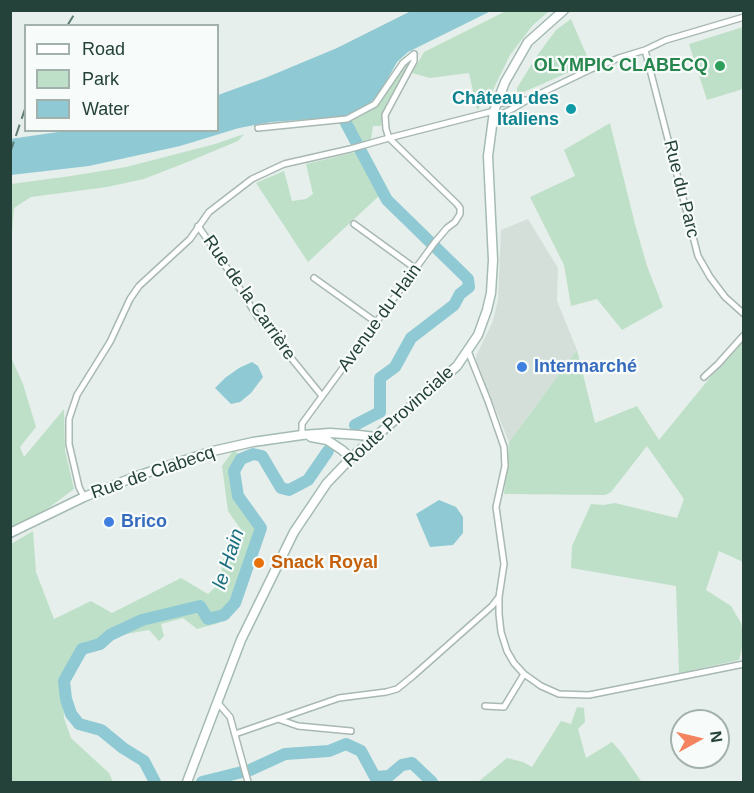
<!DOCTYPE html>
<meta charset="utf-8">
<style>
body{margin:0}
#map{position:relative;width:754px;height:793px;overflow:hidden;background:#e6efeb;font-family:Arial,sans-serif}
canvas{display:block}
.frame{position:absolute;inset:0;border:12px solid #24423a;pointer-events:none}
.legend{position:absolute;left:24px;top:24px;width:195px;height:108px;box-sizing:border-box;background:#f7fbf9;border:2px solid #a3b1ad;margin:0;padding:8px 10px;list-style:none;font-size:18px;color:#24423a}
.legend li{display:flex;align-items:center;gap:12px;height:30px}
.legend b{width:30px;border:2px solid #a3b1ad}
.north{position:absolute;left:670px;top:709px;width:60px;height:60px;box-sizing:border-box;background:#f7fbf9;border:2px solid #a3b1ad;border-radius:50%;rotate:82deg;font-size:16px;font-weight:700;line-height:24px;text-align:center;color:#24423a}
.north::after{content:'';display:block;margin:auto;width:21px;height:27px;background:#f4845f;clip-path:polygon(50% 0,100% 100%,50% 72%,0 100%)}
</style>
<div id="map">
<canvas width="754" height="793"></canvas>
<div class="frame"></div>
<ul class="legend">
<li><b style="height:8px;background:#fff"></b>Road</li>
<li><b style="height:16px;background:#bfe0c8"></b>Park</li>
<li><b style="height:16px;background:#8ec9d4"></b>Water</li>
</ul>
<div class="north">N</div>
</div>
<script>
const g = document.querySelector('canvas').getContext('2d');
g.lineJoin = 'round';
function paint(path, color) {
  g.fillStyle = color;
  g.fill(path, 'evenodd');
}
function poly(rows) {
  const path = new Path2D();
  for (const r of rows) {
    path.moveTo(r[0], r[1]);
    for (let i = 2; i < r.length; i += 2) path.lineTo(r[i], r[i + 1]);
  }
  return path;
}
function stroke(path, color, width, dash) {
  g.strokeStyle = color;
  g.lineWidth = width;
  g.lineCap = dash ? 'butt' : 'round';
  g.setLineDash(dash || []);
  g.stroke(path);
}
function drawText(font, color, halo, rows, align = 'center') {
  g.font = font + ' Arial,sans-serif';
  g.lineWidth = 4.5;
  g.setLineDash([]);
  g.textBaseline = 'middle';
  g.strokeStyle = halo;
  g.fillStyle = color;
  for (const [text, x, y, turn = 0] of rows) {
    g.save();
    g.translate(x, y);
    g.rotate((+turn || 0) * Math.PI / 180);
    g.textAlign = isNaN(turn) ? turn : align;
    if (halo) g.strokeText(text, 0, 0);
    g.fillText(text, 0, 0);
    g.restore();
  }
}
const built = poly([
 [528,219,558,268,557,301,577,350,509,442,477,364,476,358,477,354,493,321,498,299,501,230]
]);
const green = poly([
 [548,11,548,12,533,25,510,55,492,92,477,110,469,73,430,78,412,73,424,52,506,11],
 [571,19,590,63,517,95,517,88,536,57,556,30],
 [743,27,743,89,707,100,689,44],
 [409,63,410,65,383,112,381,126,373,126,371,139,361,143,351,120,361,116,379,104,405,65],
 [610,123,635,224,647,266,663,307,622,330,597,299,571,306,564,265,530,197,575,176,564,150],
 [244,134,238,141,190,161,144,179,107,187,31,197,14,208,11,245,11,184,71,176,126,167,215,144],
 [356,152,380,195,308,262,256,183,284,171,292,201,306,199,313,194,306,164],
 [743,340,743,562,719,551,706,590,731,606,741,623,743,634,743,644,739,660,679,673,676,586,571,568,572,546,591,504,604,505,615,503,677,518,684,499,647,446,611,492,605,495,504,494,509,442,577,350,595,423,637,406,659,440,713,374],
 [10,355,23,384,36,427,20,447,24,457,64,409,65,450,74,489,47,509,11,528],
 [233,451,238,453,231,470,235,495,259,523,254,549,232,599,219,613,219,623,197,629,183,618,161,624,164,636,159,641,149,630,120,635,107,632,103,639,85,645,74,654,62,674,64,718,71,738,109,773,113,782,11,782,11,544,33,531,36,572,54,619,91,601,112,613,181,578,208,594,221,582,222,561,242,531,228,511,222,466],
 [577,707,584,708,585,722,578,729,586,758,612,742,621,752,641,781,641,782,478,782,507,758,523,762,532,767,561,721,571,724]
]);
const water = poly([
 [411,11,491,11,408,52,397,62,378,96,365,107,344,117,271,122,239,128,180,146,89,166,11,175,10,139,72,130,218,130,218,95,265,78,337,48],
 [252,362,258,366,263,377,251,393,240,402,231,404,215,388,225,378,239,368],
 [439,500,456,507,463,517,463,533,453,545,430,547,416,514]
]);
const river = poly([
 [339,110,387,200,468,279,469,287,460,294,454,305,411,338,395,367,380,378,380,412,355,425],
 [155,782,144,761,123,748,101,730,79,724,71,714,66,699,64,681,82,649,100,644,110,635,142,620,200,606,208,619,224,615,235,603,261,528,238,496,234,471,241,459,253,454,262,456,281,488,289,490,308,480,328,451],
 [202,782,250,770,285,754,329,751,346,744,361,751,375,777,389,776,402,765,412,763,432,782]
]);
const street = poly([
 [645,50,698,256,710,277,725,297,744,314],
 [496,104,525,100],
 [493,118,512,109,527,100,591,69,619,58,645,50,666,40,744,17],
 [258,128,347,119,375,104,403,63,414,54],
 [354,224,416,269],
 [198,226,225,265,257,316,322,396],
 [314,278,377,323],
 [468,351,488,401,504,447,505,466,496,507,504,564,499,597,499,614,501,632,507,651,514,663,524,674,541,686,559,694,589,695,744,664],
 [704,377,718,364,744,335],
 [302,435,302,424,304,421,435,242,447,228,455,222,460,214,460,208,457,204,389,138,386,129,385,115,414,61,414,54],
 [84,497,79,487,69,444,69,419,77,395,110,342,130,299,139,286,190,239,209,212,252,179,284,164,350,149,389,138,494,111],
 [217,702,230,717,248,782],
 [485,706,504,707,524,674],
 [278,719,298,726,351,731],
 [235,734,339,698,386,692,397,689,413,676,492,606,499,597]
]);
const secondary = poly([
 [311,437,327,440,342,450,351,458],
 [10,533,84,497,137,476,213,451,253,442,302,435,330,433,359,435,375,437],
 [187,782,241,640,294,532,327,483,351,458,457,366,478,335,487,310,491,293,493,260,488,156,494,111,505,82,528,42,564,10]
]);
const rail = poly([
 [67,26,77,10],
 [10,153,26,106]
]);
const markers = [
 [720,66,6,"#2e9e5b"],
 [571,109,6,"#0f9aa8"],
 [522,367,6,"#3f7fe0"],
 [109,522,6,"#3f7fe0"],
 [259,563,6,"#e8710a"]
];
const leisureNames = [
 ["OLYMPIC CLABECQ",708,66]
];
const cultureNames = [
 ["Château des",559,99],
 ["Italiens",559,120]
];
const streetNames = [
 ["Rue du Parc",681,189,76],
 ["Rue de la Carrière",249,298,55],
 ["Avenue du Hain",380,318,-54],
 ["Route Provinciale",399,417,-42],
 ["Rue de Clabecq",153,473,-19]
];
const shopNames = [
 ["Intermarché",534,367],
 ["Brico",121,522]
];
const foodNames = [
 ["Snack Royal",271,563]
];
const waterNames = [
 ["le Hain",229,559,-72]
];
paint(built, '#d4dfda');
paint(green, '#bfe0c8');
paint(water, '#8ec9d4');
stroke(river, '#8ec9d4', 12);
stroke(street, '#a8b8b2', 8);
stroke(secondary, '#a4bbb3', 11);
stroke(street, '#fff', 5);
stroke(secondary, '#fff', 8);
stroke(rail, '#5f7d75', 2, [12, 6]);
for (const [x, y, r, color] of markers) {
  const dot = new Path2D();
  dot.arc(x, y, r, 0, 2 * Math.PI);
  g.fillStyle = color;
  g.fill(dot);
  stroke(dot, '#f7fbf9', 2);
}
drawText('bold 18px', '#27864d', '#f7fbf9', leisureNames, 'right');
drawText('bold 18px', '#0d838f', '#f7fbf9', cultureNames, 'right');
drawText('18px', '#24423a', '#f7fbf9', streetNames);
drawText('bold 18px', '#366cbe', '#f7fbf9', shopNames, 'left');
drawText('bold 18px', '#c56008', '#f7fbf9', foodNames, 'left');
drawText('italic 20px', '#1c6f80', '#f7fbf9', waterNames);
</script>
